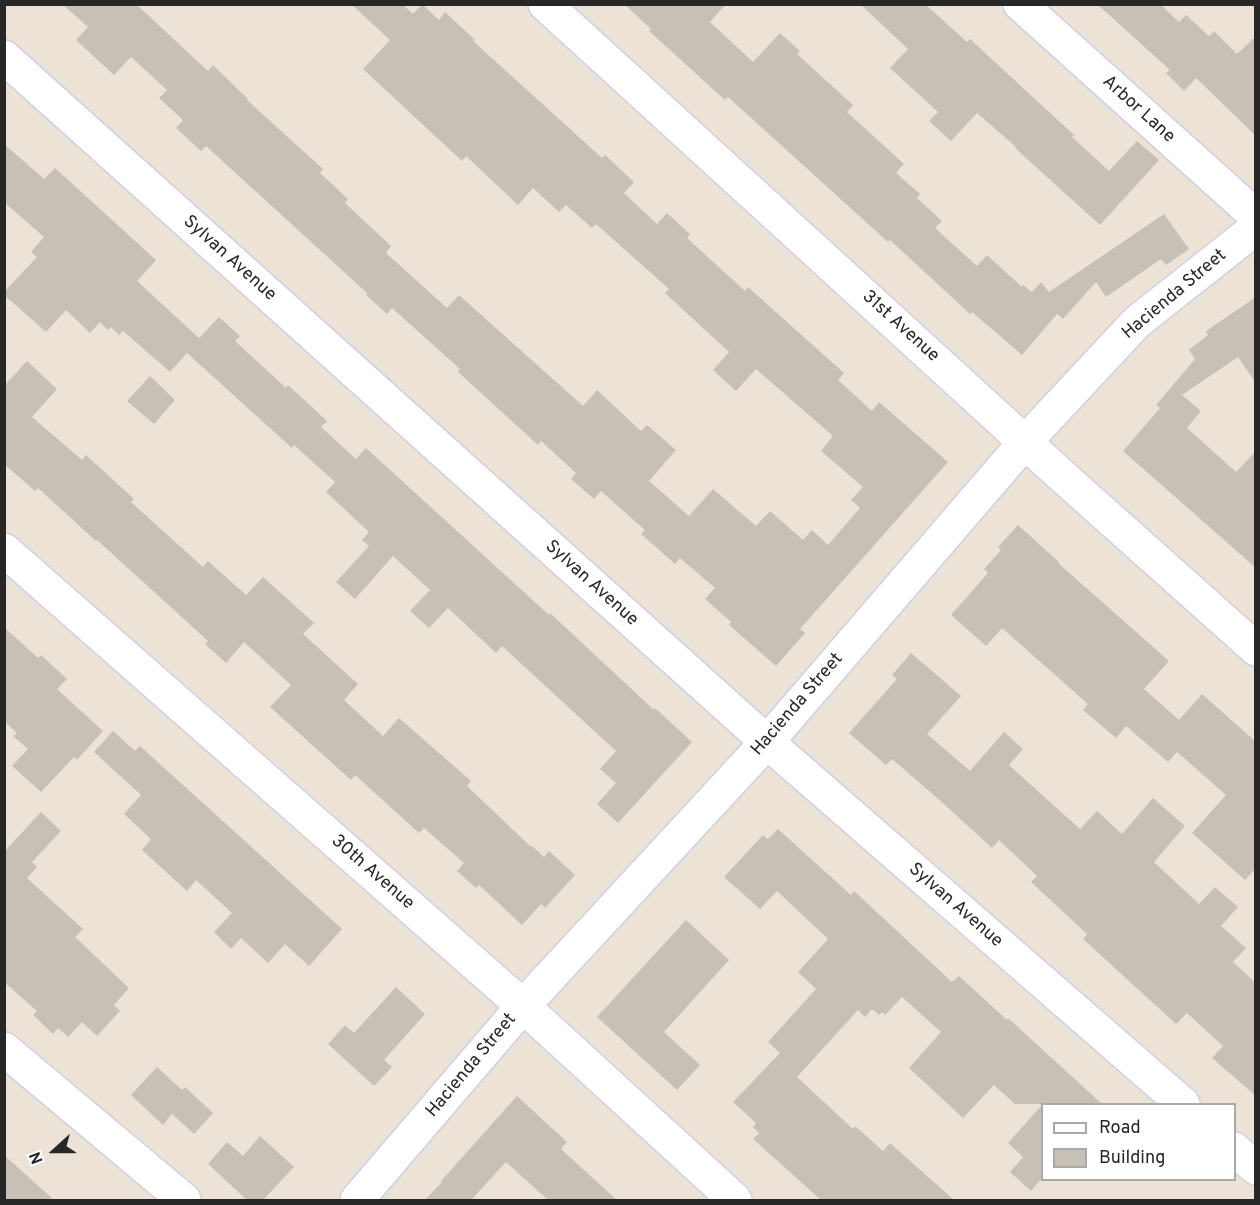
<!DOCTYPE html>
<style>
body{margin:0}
#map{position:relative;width:1260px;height:1205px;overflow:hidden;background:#ece3d6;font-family:Overpass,sans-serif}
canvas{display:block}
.frame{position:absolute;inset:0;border:6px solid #272727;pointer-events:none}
.legend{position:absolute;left:1041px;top:1103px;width:195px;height:78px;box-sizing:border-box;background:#fff;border:2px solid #a9a9a9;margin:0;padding:8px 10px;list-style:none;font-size:18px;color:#272727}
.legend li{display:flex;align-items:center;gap:12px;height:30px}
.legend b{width:30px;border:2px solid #a9a9a9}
.north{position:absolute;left:24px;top:1121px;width:60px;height:60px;-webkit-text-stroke:4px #fff;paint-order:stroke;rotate:249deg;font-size:16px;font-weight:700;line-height:24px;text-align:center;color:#272727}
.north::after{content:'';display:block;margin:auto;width:21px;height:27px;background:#272727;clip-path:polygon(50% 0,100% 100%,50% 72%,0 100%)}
</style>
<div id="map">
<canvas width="1260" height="1205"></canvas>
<div class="frame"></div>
<ul class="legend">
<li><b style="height:8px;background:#fff"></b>Road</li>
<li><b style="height:16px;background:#c7c0b7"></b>Building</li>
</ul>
<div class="north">N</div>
</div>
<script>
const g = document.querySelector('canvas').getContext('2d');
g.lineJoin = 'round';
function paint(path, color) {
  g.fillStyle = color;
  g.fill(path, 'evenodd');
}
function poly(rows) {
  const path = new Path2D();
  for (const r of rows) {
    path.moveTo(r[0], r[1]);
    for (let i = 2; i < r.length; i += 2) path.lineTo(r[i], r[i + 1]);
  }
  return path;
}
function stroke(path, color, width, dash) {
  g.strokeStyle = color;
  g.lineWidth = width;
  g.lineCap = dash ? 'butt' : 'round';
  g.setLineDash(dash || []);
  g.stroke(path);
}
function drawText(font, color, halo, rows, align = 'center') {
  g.font = font + ' Overpass,sans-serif';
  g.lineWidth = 6;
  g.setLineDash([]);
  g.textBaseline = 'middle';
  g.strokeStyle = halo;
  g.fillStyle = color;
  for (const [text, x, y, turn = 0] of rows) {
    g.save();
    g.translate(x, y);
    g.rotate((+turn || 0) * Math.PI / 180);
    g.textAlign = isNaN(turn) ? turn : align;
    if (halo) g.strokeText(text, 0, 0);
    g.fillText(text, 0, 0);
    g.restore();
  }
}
const building = poly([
 [62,4,136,4,208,71,213,65,248,99,247,100,323,169,320,173,348,199,345,203,391,246,386,253,447,308,459,295,583,406,597,390,641,431,647,425,676,450,649,481,689,516,713,489,756,526,770,511,803,540,812,530,828,545,860,508,851,500,863,487,821,451,833,436,756,369,736,391,713,370,729,352,665,293,669,289,596,224,592,228,566,205,559,212,533,188,518,205,466,156,462,161,363,69,390,40,351,4,402,4,413,14,422,4,439,20,445,12,475,40,473,41,602,158,605,155,634,182,624,193,657,224,667,213,690,234,687,238,745,291,748,287,844,373,838,380,872,411,879,402,948,462,800,629,805,633,776,666,729,625,731,622,705,599,715,588,680,558,675,564,641,534,645,530,601,491,594,499,571,479,576,473,541,441,538,445,458,372,460,369,392,308,387,314,366,295,367,293,206,146,201,151,176,128,183,120,159,98,167,90,131,57,114,75,76,40,88,27],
 [624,4,726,4,710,22,753,62,780,33,800,51,797,54,853,105,847,112,904,164,896,173,920,194,917,198,942,221,935,228,977,266,987,255,1022,287,1023,285,1032,292,1041,282,1049,292,1164,214,1189,249,1166,265,1161,259,1106,297,1096,282,1063,319,1057,314,1022,355,972,312,970,314,890,240,888,242,728,97,725,100,649,31,651,29],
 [860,4,925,4,967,42,970,39,1074,135,1072,137,1109,171,1137,141,1159,160,1100,225,1015,148,1016,147,977,113,951,141,929,121,938,112,890,68,908,49],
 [1097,4,1160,4,1179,22,1186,15,1209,36,1214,31,1237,54,1256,36,1256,136,1196,78,1184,91,1166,73,1170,70],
 [4,144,44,179,55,168,156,260,137,281,199,338,219,317,240,336,235,341,286,388,288,385,327,421,321,427,356,459,366,448,549,615,550,613,654,710,655,708,692,742,618,823,597,804,616,783,600,769,616,751,502,646,496,653,448,608,429,628,410,611,430,590,393,556,355,599,336,582,369,546,362,540,369,532,326,492,335,482,294,445,292,448,187,353,170,372,123,331,119,335,111,327,108,330,100,322,90,333,66,310,46,332,4,295,4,292,37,257,31,252,44,237,4,202],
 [1256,297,1256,383,1238,357,1182,395,1201,411,1187,428,1236,472,1256,451,1256,568,1123,451,1160,408,1156,405,1195,359,1189,350,1208,335,1206,331],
 [27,361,57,389,32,417,82,460,86,455,134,499,131,502,203,567,208,561,246,595,263,577,314,623,303,634,358,684,344,700,383,736,399,718,471,781,467,786,531,847,532,846,544,857,549,851,575,875,545,908,541,904,522,925,479,885,476,888,457,871,464,863,424,828,419,833,355,775,351,780,270,707,291,685,244,642,226,663,205,644,208,641,97,540,96,541,38,488,35,491,4,464,4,386],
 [150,376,175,400,154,424,127,401],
 [1018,525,1059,562,1058,563,1169,661,1144,689,1179,720,1202,694,1256,742,1256,868,1245,880,1192,833,1226,795,1177,752,1168,762,1126,726,1116,738,1083,710,1088,704,1002,628,986,646,951,615,988,573,984,569,1001,550,998,547],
 [4,627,38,658,41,655,67,679,57,689,103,731,77,760,74,757,41,792,12,766,28,749,13,736,17,733,4,721],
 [911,653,961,696,927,734,970,771,1004,732,1023,749,1009,765,1080,829,1097,811,1122,834,1153,798,1185,826,1154,862,1199,904,1215,887,1238,907,1221,926,1246,948,1233,962,1256,983,1256,1096,1212,1058,1223,1046,1187,1013,1176,1024,1083,939,1087,934,1031,882,1037,876,999,840,992,848,944,804,892,759,886,765,849,733,897,679,892,675],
 [113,731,135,751,140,746,342,929,309,966,285,944,268,963,241,938,231,949,214,932,232,913,196,880,187,891,142,850,151,839,124,814,141,795,94,752],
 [41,812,61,831,32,862,37,867,27,878,83,929,75,937,129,988,114,1005,120,1011,97,1036,82,1022,68,1037,58,1028,53,1034,33,1015,37,1011,4,982,4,852],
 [778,829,851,895,854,891,952,982,959,976,1007,1020,1008,1018,1102,1104,1015,1104,994,1085,963,1118,909,1068,941,1032,902,997,885,1015,882,1012,879,1015,872,1009,865,1017,858,1010,797,1077,853,1129,855,1126,883,1151,890,1143,954,1200,821,1200,753,1139,759,1133,753,1127,756,1123,733,1102,780,1053,768,1042,816,989,798,972,828,939,777,891,760,909,724,877,763,835,768,839],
 [686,920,729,960,664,1032,700,1065,677,1090,597,1017],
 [396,987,425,1014,384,1060,392,1067,374,1086,328,1044,345,1025,354,1033],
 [157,1067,182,1090,185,1087,213,1113,194,1134,172,1114,163,1125,131,1095],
 [517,1096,567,1142,561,1149,617,1200,548,1200,506,1162,471,1200,425,1200,442,1182,441,1181],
 [1042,1105,1042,1178,1031,1191,1010,1172,1023,1157,1008,1143],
 [260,1136,294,1167,263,1200,247,1200,208,1164,227,1142,243,1156],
 [4,1155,54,1200,4,1200]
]);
const minor = poly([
 [1020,4,1256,216],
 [4,57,767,742,1183,1104],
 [4,550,523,1006,735,1200],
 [4,1049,184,1200],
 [1234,1149,1256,1168],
 [357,1200,523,1006,767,742,1025,442,1137,322,1256,228]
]);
const tertiary = poly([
 [545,4,1061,475,1256,649]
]);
const streetNames = [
 ["Arbor Lane",1138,110,42],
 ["Sylvan Avenue",229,259,42],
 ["Hacienda Street",1175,295,-40],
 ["31st Avenue",900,327,42],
 ["Sylvan Avenue",591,584,42],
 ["Hacienda Street",798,705,-49],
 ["30th Avenue",372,873,41],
 ["Sylvan Avenue",955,906,41],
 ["Hacienda Street",472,1066,-50]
];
paint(building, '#c7c0b7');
stroke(minor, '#ccd0e3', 36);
stroke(tertiary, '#ccd0e3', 36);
stroke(minor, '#fff', 33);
stroke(tertiary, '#fff', 33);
drawText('18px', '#272727', '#fff', streetNames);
</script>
